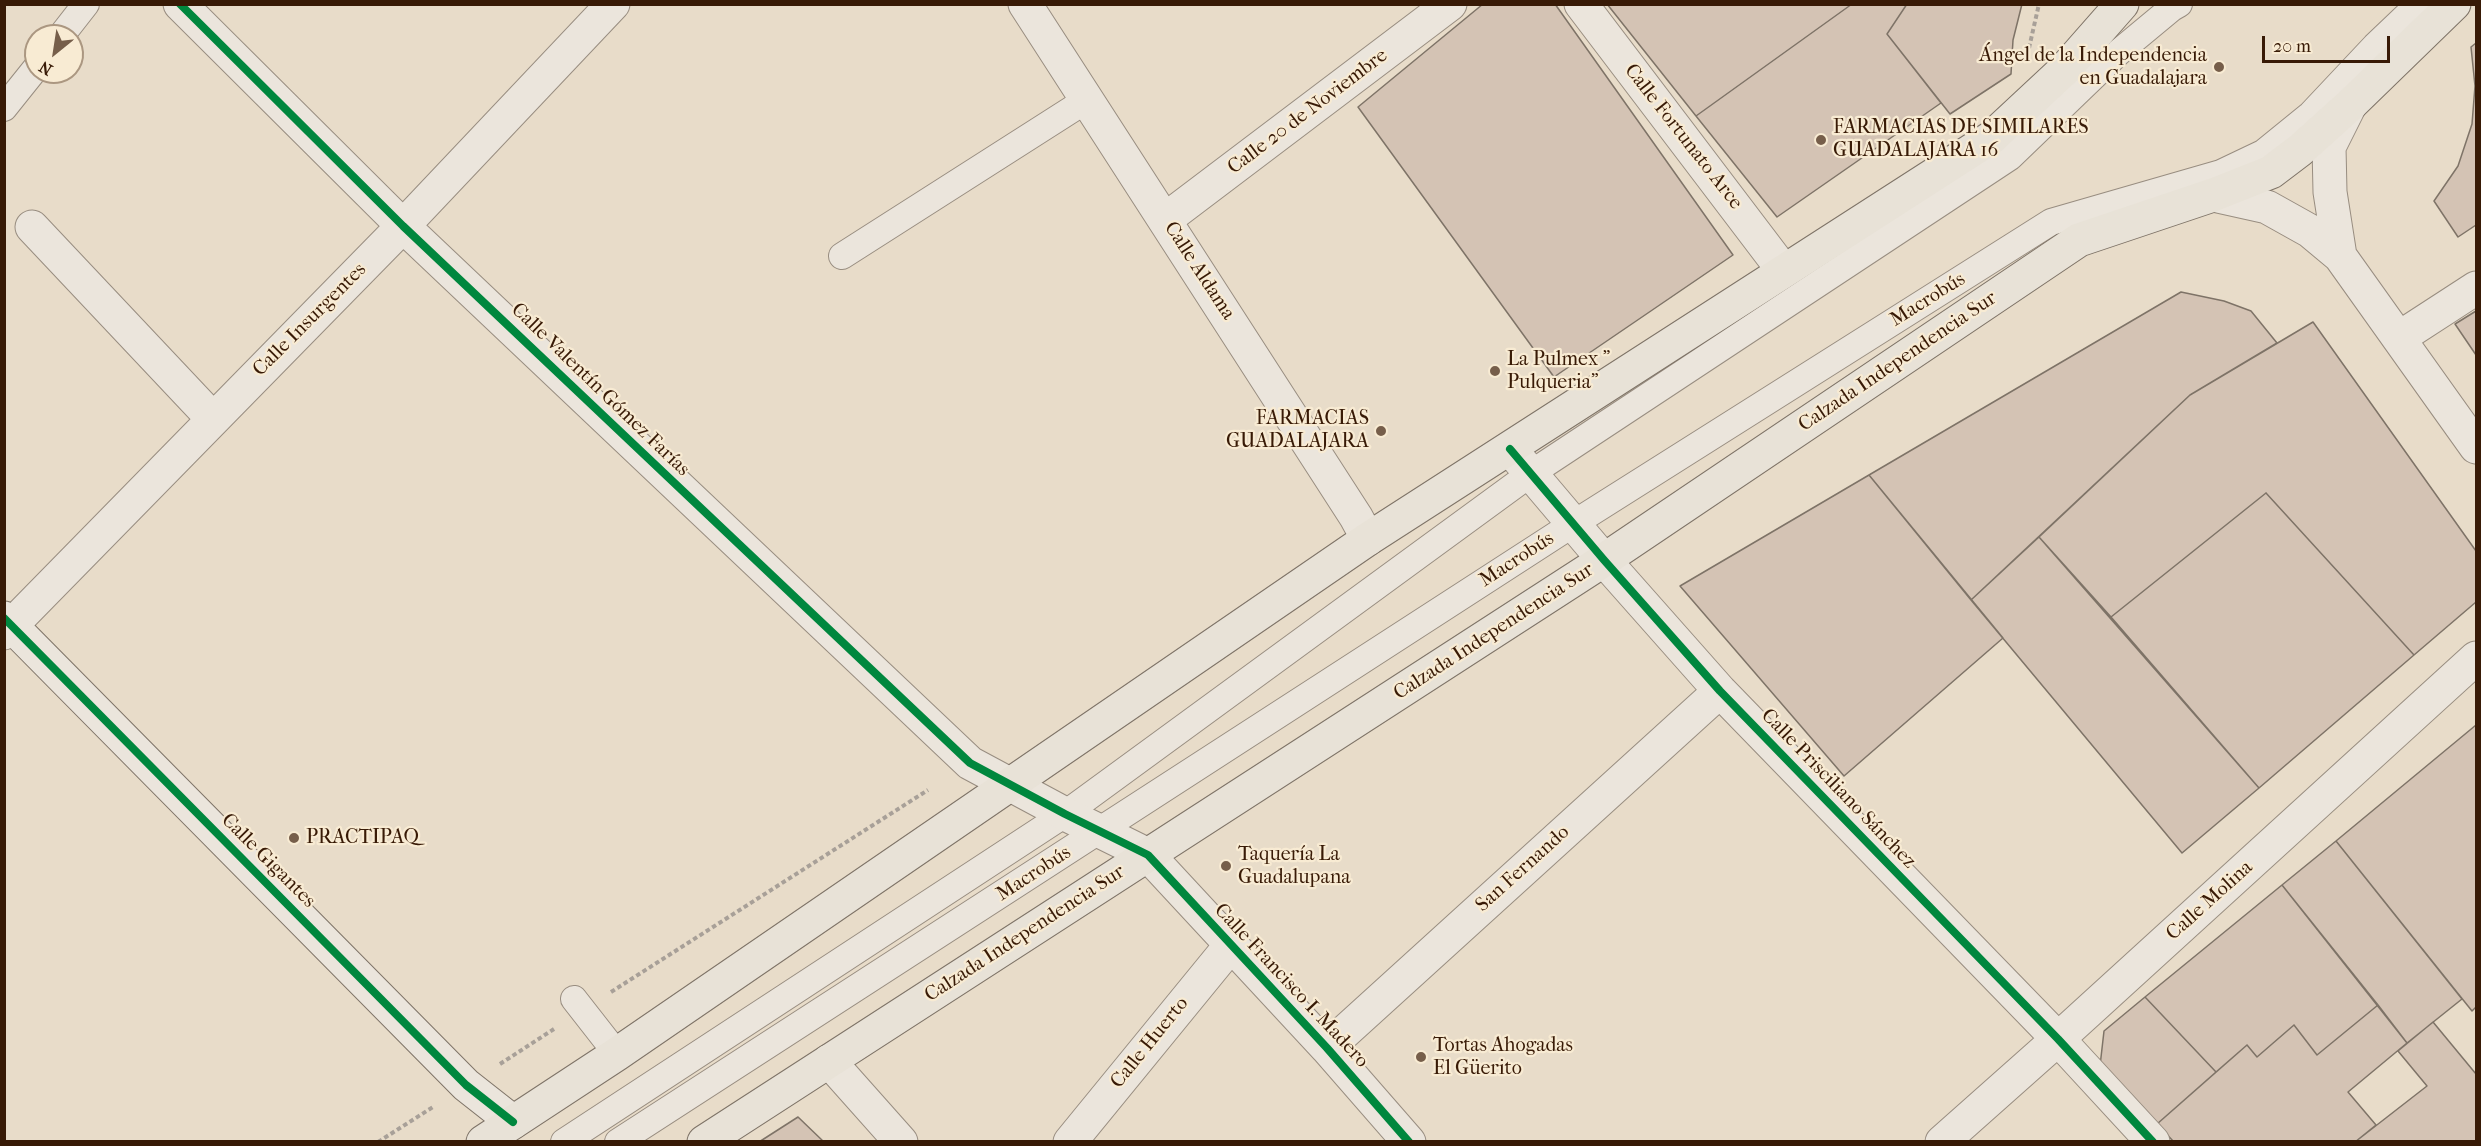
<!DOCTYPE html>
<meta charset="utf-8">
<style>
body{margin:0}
#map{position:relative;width:2481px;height:1146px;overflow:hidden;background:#e8dcc9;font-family:"IM FELL French Canon",serif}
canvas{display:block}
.frame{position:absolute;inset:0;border:6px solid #381a06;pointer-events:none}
.north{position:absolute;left:24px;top:24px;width:60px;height:60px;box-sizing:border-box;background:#f8ebd3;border:2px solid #ab9781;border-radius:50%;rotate:210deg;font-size:16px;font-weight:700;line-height:24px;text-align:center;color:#381a06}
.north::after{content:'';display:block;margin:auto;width:21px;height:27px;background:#765e4a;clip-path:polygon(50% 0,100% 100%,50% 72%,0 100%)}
.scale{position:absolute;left:2262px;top:36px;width:128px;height:27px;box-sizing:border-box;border:3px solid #381a06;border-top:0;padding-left:8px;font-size:18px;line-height:21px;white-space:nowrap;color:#381a06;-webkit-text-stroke:4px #f8ebd3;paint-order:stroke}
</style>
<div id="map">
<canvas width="2481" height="1146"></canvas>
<div class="frame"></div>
<div class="north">N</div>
<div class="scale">20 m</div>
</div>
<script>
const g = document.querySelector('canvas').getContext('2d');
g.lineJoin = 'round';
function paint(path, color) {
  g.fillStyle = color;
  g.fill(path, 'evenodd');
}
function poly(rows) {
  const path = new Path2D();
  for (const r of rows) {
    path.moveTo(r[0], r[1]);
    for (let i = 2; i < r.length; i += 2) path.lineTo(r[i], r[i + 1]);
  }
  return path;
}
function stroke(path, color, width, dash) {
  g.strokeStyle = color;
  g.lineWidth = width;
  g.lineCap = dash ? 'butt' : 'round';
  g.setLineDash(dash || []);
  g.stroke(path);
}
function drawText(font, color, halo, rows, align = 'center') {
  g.font = font + ' "IM FELL French Canon",serif';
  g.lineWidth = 4.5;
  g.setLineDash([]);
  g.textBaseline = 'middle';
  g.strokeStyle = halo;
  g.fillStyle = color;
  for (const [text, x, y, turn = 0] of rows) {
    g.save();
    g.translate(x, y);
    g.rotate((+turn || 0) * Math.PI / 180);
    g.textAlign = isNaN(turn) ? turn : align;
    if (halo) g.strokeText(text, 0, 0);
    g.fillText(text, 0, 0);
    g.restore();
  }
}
const building = poly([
 [1483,4,1555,4,1733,255,1554,377,1358,107,1483,4],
 [1607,4,1852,4,1696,116,1607,4],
 [1852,4,1907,4,1887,34,1941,103,1777,217,1696,116,1852,4],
 [2022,4,2013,40,2011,74,1950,114,1887,34,1907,4,2022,4],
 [2476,43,2476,225,2458,237,2434,201,2458,166,2472,124,2475,86,2471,47,2476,43],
 [2181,292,2224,301,2251,311,2277,343,2190,395,1971,600,1869,475,2181,292],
 [2476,311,2476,355,2455,324,2476,311],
 [2313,322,2476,551,2476,602,2414,655,2266,493,2111,617,2039,537,2190,395,2313,322],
 [1869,475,2003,638,1844,776,1680,586,1869,475],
 [2266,493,2414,655,2259,788,2111,617,2266,493],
 [2039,537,2259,788,2182,853,1971,600,2039,537],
 [2476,725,2476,1007,2472,1011,2336,841,2476,725],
 [2336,841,2462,999,2407,1043,2282,885,2336,841],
 [2282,885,2378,1005,2317,1055,2294,1025,2257,1057,2247,1045,2216,1072,2145,997,2282,885],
 [2145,997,2216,1072,2157,1124,2100,1066,2104,1031,2145,997],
 [2378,1005,2407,1043,2348,1092,2376,1125,2355,1142,2174,1142,2157,1124,2247,1045,2257,1057,2294,1025,2317,1055,2378,1005],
 [2433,1022,2476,1074,2476,1142,2355,1142,2427,1086,2398,1051,2433,1022],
 [798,1117,824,1142,759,1142,798,1117]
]);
const path = poly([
 [2029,48,2039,4],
 [611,992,928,790],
 [500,1064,554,1029],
 [378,1142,433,1107]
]);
const lane = poly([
 [61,36,86,4],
 [4,108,36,68],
 [842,256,1088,99],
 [574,999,617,1054],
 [564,1142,1065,814,1530,474,2010,157,2119,52,2172,8,2179,4],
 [618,1142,1573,524,2051,222,2221,173,2263,153,2311,114,2375,46,2419,4]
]);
const street = poly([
 [180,4,403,226,970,763,1065,814,1148,855,1327,1048,1409,1142],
 [1025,4,1356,517,1368,539],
 [1581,4,1783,270],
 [2213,195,2267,207,2310,231,2340,256,2476,447],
 [1166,219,1450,4],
 [32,227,213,419],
 [2340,256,2330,192,2329,147,2350,105],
 [2399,338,2476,288],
 [1510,449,1604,560,1720,691,2058,1039,2153,1142],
 [4,633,403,226,613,4],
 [1327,1048,1720,691],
 [829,1061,901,1142],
 [1070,1142,1231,945],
 [1942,1142,2058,1039,2476,658]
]);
const secondary = poly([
 [4,618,466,1085,513,1122]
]);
const primary = poly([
 [483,1142,617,1054,1368,539,1991,138,2064,70,2122,4],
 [704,1142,1604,560,2079,240,2213,195,2271,172,2300,150,2350,105,2454,4]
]);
const cycleway = poly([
 [180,4,403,226,970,763,1065,814,1148,855,1327,1048,1409,1142],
 [1510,449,1604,560,1720,691,2058,1039,2153,1142],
 [4,618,466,1085,513,1122]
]);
const markers = [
 [2219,67,6,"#765e4a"],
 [1821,140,6,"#765e4a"],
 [1495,371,6,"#765e4a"],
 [1381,431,6,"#765e4a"],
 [294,838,6,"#765e4a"],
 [1226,866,6,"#765e4a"],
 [1421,1057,6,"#765e4a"]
];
const poiNames = [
 ["Ángel de la Independencia",2207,56,"right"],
 ["en Guadalajara",2207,79,"right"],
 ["FARMACIAS DE SIMILARES",1833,128],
 ["GUADALAJARA 16",1833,151],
 ["La Pulmex \"",1507,360],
 ["Pulqueria\"",1507,383],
 ["FARMACIAS",1369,419,"right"],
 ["GUADALAJARA",1369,442,"right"],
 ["PRACTIPAQ",306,838],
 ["Taquería La",1238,855],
 ["Guadalupana",1238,878],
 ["Tortas Ahogadas",1433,1046],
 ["El Güerito",1433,1069]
];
const streetNames = [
 ["Calle 20 de Noviembre",1308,112,-37],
 ["Calle Fortunato Arce",1683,137,52],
 ["Calle Aldama",1199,271,57],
 ["Macrobús",1928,300,-32],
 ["Calle Insurgentes",310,320,-45],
 ["Calzada Independencia Sur",1898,362,-34],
 ["Calle Valentín Gómez Farías",600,390,44],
 ["Macrobús",1517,560,-33],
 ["Calzada Independencia Sur",1494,632,-33],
 ["Calle Prisciliano Sánchez",1838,789,46],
 ["Calle Gigantes",268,861,45],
 ["San Fernando",1523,869,-42],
 ["Macrobús",1034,874,-33],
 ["Calle Molina",2210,901,-42],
 ["Calzada Independencia Sur",1025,934,-33],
 ["Calle Francisco I. Madero",1291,986,47],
 ["Calle Huerto",1150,1043,-51]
];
paint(building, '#d4c3b4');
stroke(building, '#7e7367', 1.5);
stroke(lane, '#988d80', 28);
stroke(street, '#988d80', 35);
stroke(secondary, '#7e7367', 35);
stroke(primary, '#7e7367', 35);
stroke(path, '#a8a098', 4, [4.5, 3]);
stroke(lane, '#ebe5dc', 26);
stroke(street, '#ebe5dc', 33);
stroke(secondary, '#ebe5dc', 33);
stroke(primary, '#e8e2d7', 33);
stroke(cycleway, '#00873e', 8);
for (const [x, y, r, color] of markers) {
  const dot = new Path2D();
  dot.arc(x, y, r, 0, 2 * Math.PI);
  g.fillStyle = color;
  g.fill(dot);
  stroke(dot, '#f8ebd3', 2);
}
drawText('20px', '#381a06', '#f8ebd3', poiNames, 'left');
drawText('20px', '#381a06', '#f8ebd3', streetNames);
</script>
